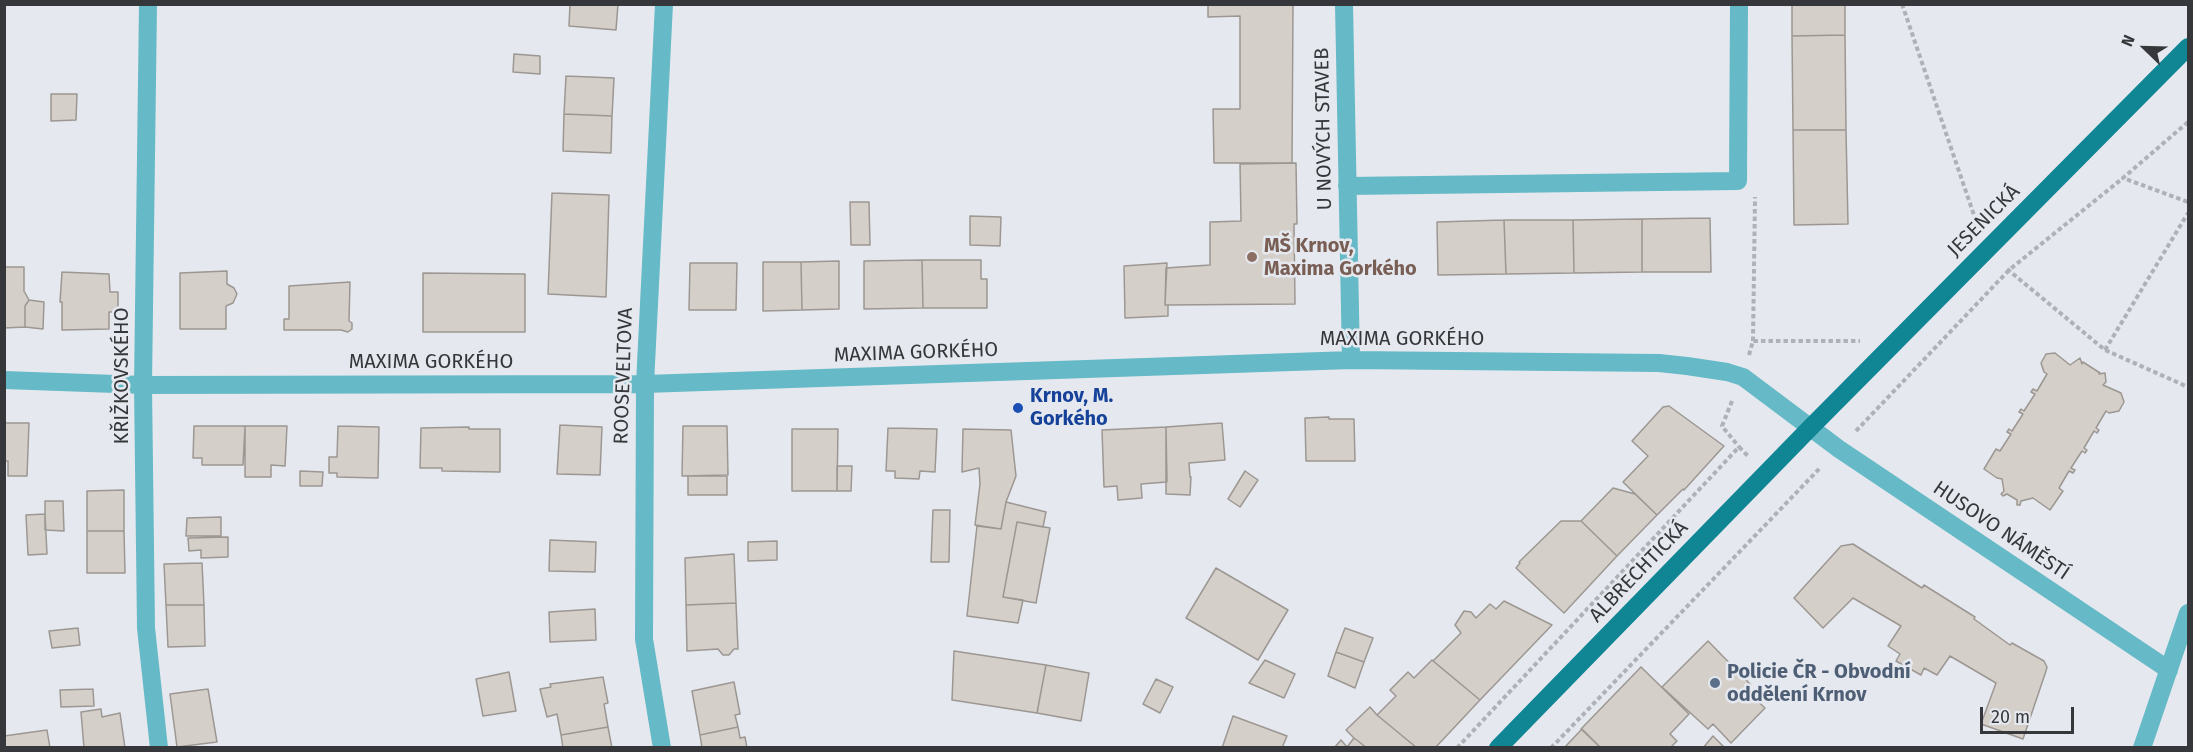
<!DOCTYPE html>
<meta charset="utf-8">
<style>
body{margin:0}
#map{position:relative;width:2193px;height:752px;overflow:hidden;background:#e5e9ef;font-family:"Fira Sans",sans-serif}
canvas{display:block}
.frame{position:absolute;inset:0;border:6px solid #36373a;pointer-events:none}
.north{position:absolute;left:2115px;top:18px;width:60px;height:60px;-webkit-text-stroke:4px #e5e9ef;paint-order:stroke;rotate:293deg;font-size:16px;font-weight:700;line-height:24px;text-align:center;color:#36373a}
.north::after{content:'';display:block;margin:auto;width:21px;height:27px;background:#36373a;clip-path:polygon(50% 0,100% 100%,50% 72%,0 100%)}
.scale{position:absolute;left:1980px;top:707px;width:94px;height:27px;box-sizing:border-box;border:3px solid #36373a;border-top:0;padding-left:8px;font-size:18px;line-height:21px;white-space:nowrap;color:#36373a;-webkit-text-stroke:4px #e5e9ef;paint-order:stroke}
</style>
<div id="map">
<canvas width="2193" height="752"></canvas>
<div class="frame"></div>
<div class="north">N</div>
<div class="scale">20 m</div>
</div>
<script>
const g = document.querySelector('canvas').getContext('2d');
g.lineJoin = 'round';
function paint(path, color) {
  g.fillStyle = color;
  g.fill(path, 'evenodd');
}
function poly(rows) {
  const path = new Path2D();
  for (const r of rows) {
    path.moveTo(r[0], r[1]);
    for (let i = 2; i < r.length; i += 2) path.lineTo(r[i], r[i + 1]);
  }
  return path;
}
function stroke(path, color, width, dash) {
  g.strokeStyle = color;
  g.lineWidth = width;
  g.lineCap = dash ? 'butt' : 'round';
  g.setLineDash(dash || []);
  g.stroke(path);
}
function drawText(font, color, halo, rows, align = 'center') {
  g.font = font + ' "Fira Sans",sans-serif';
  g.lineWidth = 5;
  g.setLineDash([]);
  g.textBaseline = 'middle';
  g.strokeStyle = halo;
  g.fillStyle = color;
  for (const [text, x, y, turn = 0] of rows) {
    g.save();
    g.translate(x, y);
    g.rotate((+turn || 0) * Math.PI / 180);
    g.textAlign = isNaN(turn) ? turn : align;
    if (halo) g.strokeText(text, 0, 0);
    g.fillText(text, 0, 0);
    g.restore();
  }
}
const building = poly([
 [570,4,618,4,616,30,569,26,570,4],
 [1208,4,1293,4,1292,163,1214,163,1213,109,1240,109,1240,16,1208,17,1208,4],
 [1792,4,1845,4,1845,35,1792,36,1792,4],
 [1845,35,1846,130,1793,130,1792,36,1845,35],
 [514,54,540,56,540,74,513,72,514,54],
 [566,76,614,78,612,116,564,114,566,76],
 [51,94,77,94,76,120,51,121,51,94],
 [564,114,612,116,611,153,563,151,564,114],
 [1793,130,1846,130,1848,224,1794,225,1793,130],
 [1296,163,1297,224,1294,224,1295,304,1165,305,1166,268,1210,265,1210,222,1241,221,1240,164,1296,163],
 [552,193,609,195,606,297,548,294,552,193],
 [850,202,869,202,870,245,851,245,850,202],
 [970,216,1001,217,1000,246,970,245,970,216],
 [1710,218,1711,272,1642,272,1642,219,1710,218],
 [1642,219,1642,272,1574,273,1573,220,1642,219],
 [1504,220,1573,220,1574,273,1506,274,1504,220],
 [1504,220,1506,274,1438,275,1437,222,1504,220],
 [922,260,923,308,864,309,864,261,922,260],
 [922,260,981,260,981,279,987,279,987,308,923,308,922,260],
 [839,261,839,309,802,310,801,262,839,261],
 [763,262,801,262,802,310,763,311,763,262],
 [690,263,737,263,736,310,689,310,690,263],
 [1167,263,1165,305,1168,305,1168,316,1125,318,1124,266,1167,263],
 [4,267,24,267,24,291,29,300,25,306,25,327,4,328,4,267],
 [227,271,227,284,234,288,237,294,233,303,226,306,226,329,180,329,180,273,227,271],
 [62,272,109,274,110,292,118,292,118,312,109,312,109,329,62,330,62,302,60,302,62,272],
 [423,273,525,274,525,332,423,332,423,273],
 [350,282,349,321,352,323,352,329,348,332,341,330,284,330,284,319,289,319,289,286,350,282],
 [29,300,44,302,43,329,25,327,25,306,29,300],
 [2055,353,2070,365,2080,358,2082,364,2083,362,2100,373,2099,374,2105,373,2106,382,2103,385,2121,393,2124,402,2119,411,2109,413,2106,411,2096,428,2099,430,2097,433,2094,431,2084,448,2087,450,2085,453,2082,451,2071,468,2075,470,2073,473,2069,471,2059,488,2063,491,2050,510,2033,498,2021,501,2020,505,2017,505,2017,500,2007,494,2003,496,2001,494,2004,491,2002,479,1997,478,1984,469,1996,449,2000,451,2011,434,2007,432,2009,429,2012,431,2023,414,2019,412,2021,409,2024,411,2035,394,2031,392,2033,389,2037,391,2047,374,2044,372,2041,363,2046,354,2055,353],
 [1669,406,1724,446,1684,490,1683,489,1657,515,1623,482,1648,456,1632,441,1663,407,1669,406],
 [1329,417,1329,419,1354,419,1355,461,1306,461,1305,418,1329,417],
 [4,423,29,423,27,476,8,476,8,461,4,461,4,423],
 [1222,423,1225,460,1189,463,1190,477,1191,477,1190,495,1166,494,1166,427,1222,423],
 [560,425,602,427,600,475,557,474,560,425],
 [194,426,245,426,243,465,202,465,202,458,193,458,194,426],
 [245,426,287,426,285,466,271,465,271,477,245,477,245,426],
 [338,426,379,427,378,478,337,477,337,473,329,473,329,457,337,457,338,426],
 [683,426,727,426,728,475,682,476,683,426],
 [469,427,469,429,500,429,500,472,442,471,442,468,420,468,421,428,469,427],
 [1166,427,1167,482,1141,484,1142,498,1118,500,1117,486,1104,487,1102,430,1166,427],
 [888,428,937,429,935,472,920,471,919,479,895,478,895,471,886,471,888,428],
 [792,429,838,429,837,491,792,491,792,429],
 [963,429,1011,430,1016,476,1006,502,1001,529,975,525,980,484,979,468,962,472,963,429],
 [837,466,852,466,851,491,837,491,837,466],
 [300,471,323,472,322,486,300,486,300,471],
 [1245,471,1258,480,1240,507,1228,499,1245,471],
 [688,476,727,476,727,495,688,495,688,476],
 [1613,488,1635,494,1657,515,1617,556,1581,521,1613,488],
 [124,490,124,531,87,531,87,491,124,490],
 [45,501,63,501,64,531,45,530,45,501],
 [1006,502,1046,512,1043,527,1017,522,1003,597,1023,600,1018,623,967,616,977,526,1001,529,1006,502],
 [933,510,950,510,949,562,931,562,933,510],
 [45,514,47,554,28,555,26,515,45,514],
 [221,517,221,536,186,536,187,518,221,517],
 [1561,521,1581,521,1617,556,1564,613,1516,568,1520,563,1519,562,1561,521],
 [1017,522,1050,528,1036,603,1003,597,1017,522],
 [87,531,124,531,125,573,87,573,87,531],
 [228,537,228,557,201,558,201,550,189,551,188,538,228,537],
 [550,540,596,542,595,572,549,571,550,540],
 [777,541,777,560,748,561,748,542,777,541],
 [1853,544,1922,588,1924,585,1975,617,1974,619,2010,645,2012,643,2044,661,2047,667,2046,671,2023,739,1981,724,1996,683,1950,656,1937,675,1924,668,1921,675,1896,661,1900,654,1888,646,1901,626,1853,598,1823,628,1794,598,1841,546,1853,544],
 [734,554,736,603,686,605,685,558,734,554],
 [202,563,204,605,166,605,164,564,202,563],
 [1216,568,1288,610,1258,660,1186,618,1216,568],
 [1504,601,1552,625,1480,700,1433,661,1461,633,1455,625,1464,611,1471,612,1476,618,1490,604,1496,609,1504,601],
 [736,603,738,649,734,649,729,655,723,655,718,649,687,651,686,605,736,603],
 [166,605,204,605,205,646,168,647,166,605],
 [595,609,596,640,550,642,549,612,595,609],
 [78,628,80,645,52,648,49,631,78,628],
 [1345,628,1373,638,1364,662,1336,652,1345,628],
 [1708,641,1751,685,1746,690,1765,708,1731,743,1713,724,1708,729,1662,687,1708,641],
 [954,651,1046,665,1037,713,952,700,954,651],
 [1336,652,1364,662,1355,688,1328,676,1336,652],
 [1265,660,1295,674,1284,698,1249,683,1265,660],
 [1432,660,1480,700,1435,748,1417,748,1377,715,1396,696,1390,690,1408,672,1414,678,1432,660],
 [1046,665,1089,673,1081,721,1037,713,1046,665],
 [1641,667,1689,714,1670,734,1677,741,1670,748,1601,748,1581,729,1641,667],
 [509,672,516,711,483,716,476,679,509,672],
 [603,677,608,703,604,704,608,727,561,735,557,714,547,717,540,689,551,687,550,684,603,677],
 [1156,679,1173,687,1160,713,1143,704,1156,679],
 [734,682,740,714,735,715,738,727,700,735,692,691,734,682],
 [93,689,94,706,61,707,60,690,93,689],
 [208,689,217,742,177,747,170,694,208,689],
 [1370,707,1377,715,1417,748,1367,748,1354,738,1346,730,1370,707],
 [101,709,102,717,120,713,125,748,84,748,81,712,101,709],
 [1233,716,1287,736,1282,748,1222,748,1233,716],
 [608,727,612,748,563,748,561,735,608,727],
 [738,727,740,738,745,737,747,748,702,748,700,735,738,727],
 [1582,729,1601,748,1564,748,1582,729],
 [47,730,50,748,4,748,4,736,47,730],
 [1713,736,1725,748,1703,748,1713,736],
 [1354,738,1367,748,1334,748,1341,740,1347,747,1354,738]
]);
const path = poly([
 [1902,4,1977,224],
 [2188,122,2123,178,2188,202],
 [2007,269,2105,350,2188,387],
 [1753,341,1755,197],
 [2105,350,2188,213],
 [1749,355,1753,341,1860,341],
 [1732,401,1722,426,1739,447],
 [1856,431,2009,270,2123,178],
 [1457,748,1739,447,1749,457],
 [1551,748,1821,467]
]);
const minor = poly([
 [148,4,143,385,146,628,159,748],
 [1344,4,1351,360],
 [1347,186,1738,181,1739,4],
 [4,380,143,385,645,384,1351,360,1659,363,1687,366,1727,372,1743,377,1839,449,2169,670],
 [662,748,644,639,645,384,664,4],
 [2142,748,2188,613]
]);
const major = poly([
 [1498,748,1811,427,2188,47]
]);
const markers = [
 [1252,257,6,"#8d6e63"],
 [1018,408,6,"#1a4fb4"],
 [1715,683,6,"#5c6f8a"]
];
const streetNames = [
 ["U NOVÝCH STAVEB",1324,129,-91],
 ["JESENICKÁ",1984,221,-45],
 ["MAXIMA GORKÉHO",1402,339],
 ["MAXIMA GORKÉHO",916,353,-2],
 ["MAXIMA GORKÉHO",431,362],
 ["KŘIŽKOVSKÉHO",122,376,-90],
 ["ROOSEVELTOVA",624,376,-88],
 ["HUSOVO NÁMĚSTÍ",2001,531,34],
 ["ALBRECHTICKÁ",1639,572,-46]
];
const educationNames = [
 ["MŠ Krnov,",1264,246],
 ["Maxima Gorkého",1264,269]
];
const transitNames = [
 ["Krnov, M.",1030,396],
 ["Gorkého",1030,419]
];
const serviceNames = [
 ["Policie ČR - Obvodní",1727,672],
 ["oddělení Krnov",1727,695]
];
paint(building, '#d5cfca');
stroke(building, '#9c9792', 1.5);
stroke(path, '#aeb1b6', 4, [4.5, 3]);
stroke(minor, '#66b9c6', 18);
stroke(major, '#108594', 18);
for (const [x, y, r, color] of markers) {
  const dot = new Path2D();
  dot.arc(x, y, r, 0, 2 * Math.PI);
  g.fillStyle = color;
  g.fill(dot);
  stroke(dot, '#e5e9ef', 2);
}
drawText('20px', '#36373a', '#e5e9ef', streetNames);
drawText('bold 20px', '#785e54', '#e5e9ef', educationNames, 'left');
drawText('bold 20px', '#164399', '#e5e9ef', transitNames, 'left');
drawText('bold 20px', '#4e5e75', '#e5e9ef', serviceNames, 'left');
</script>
